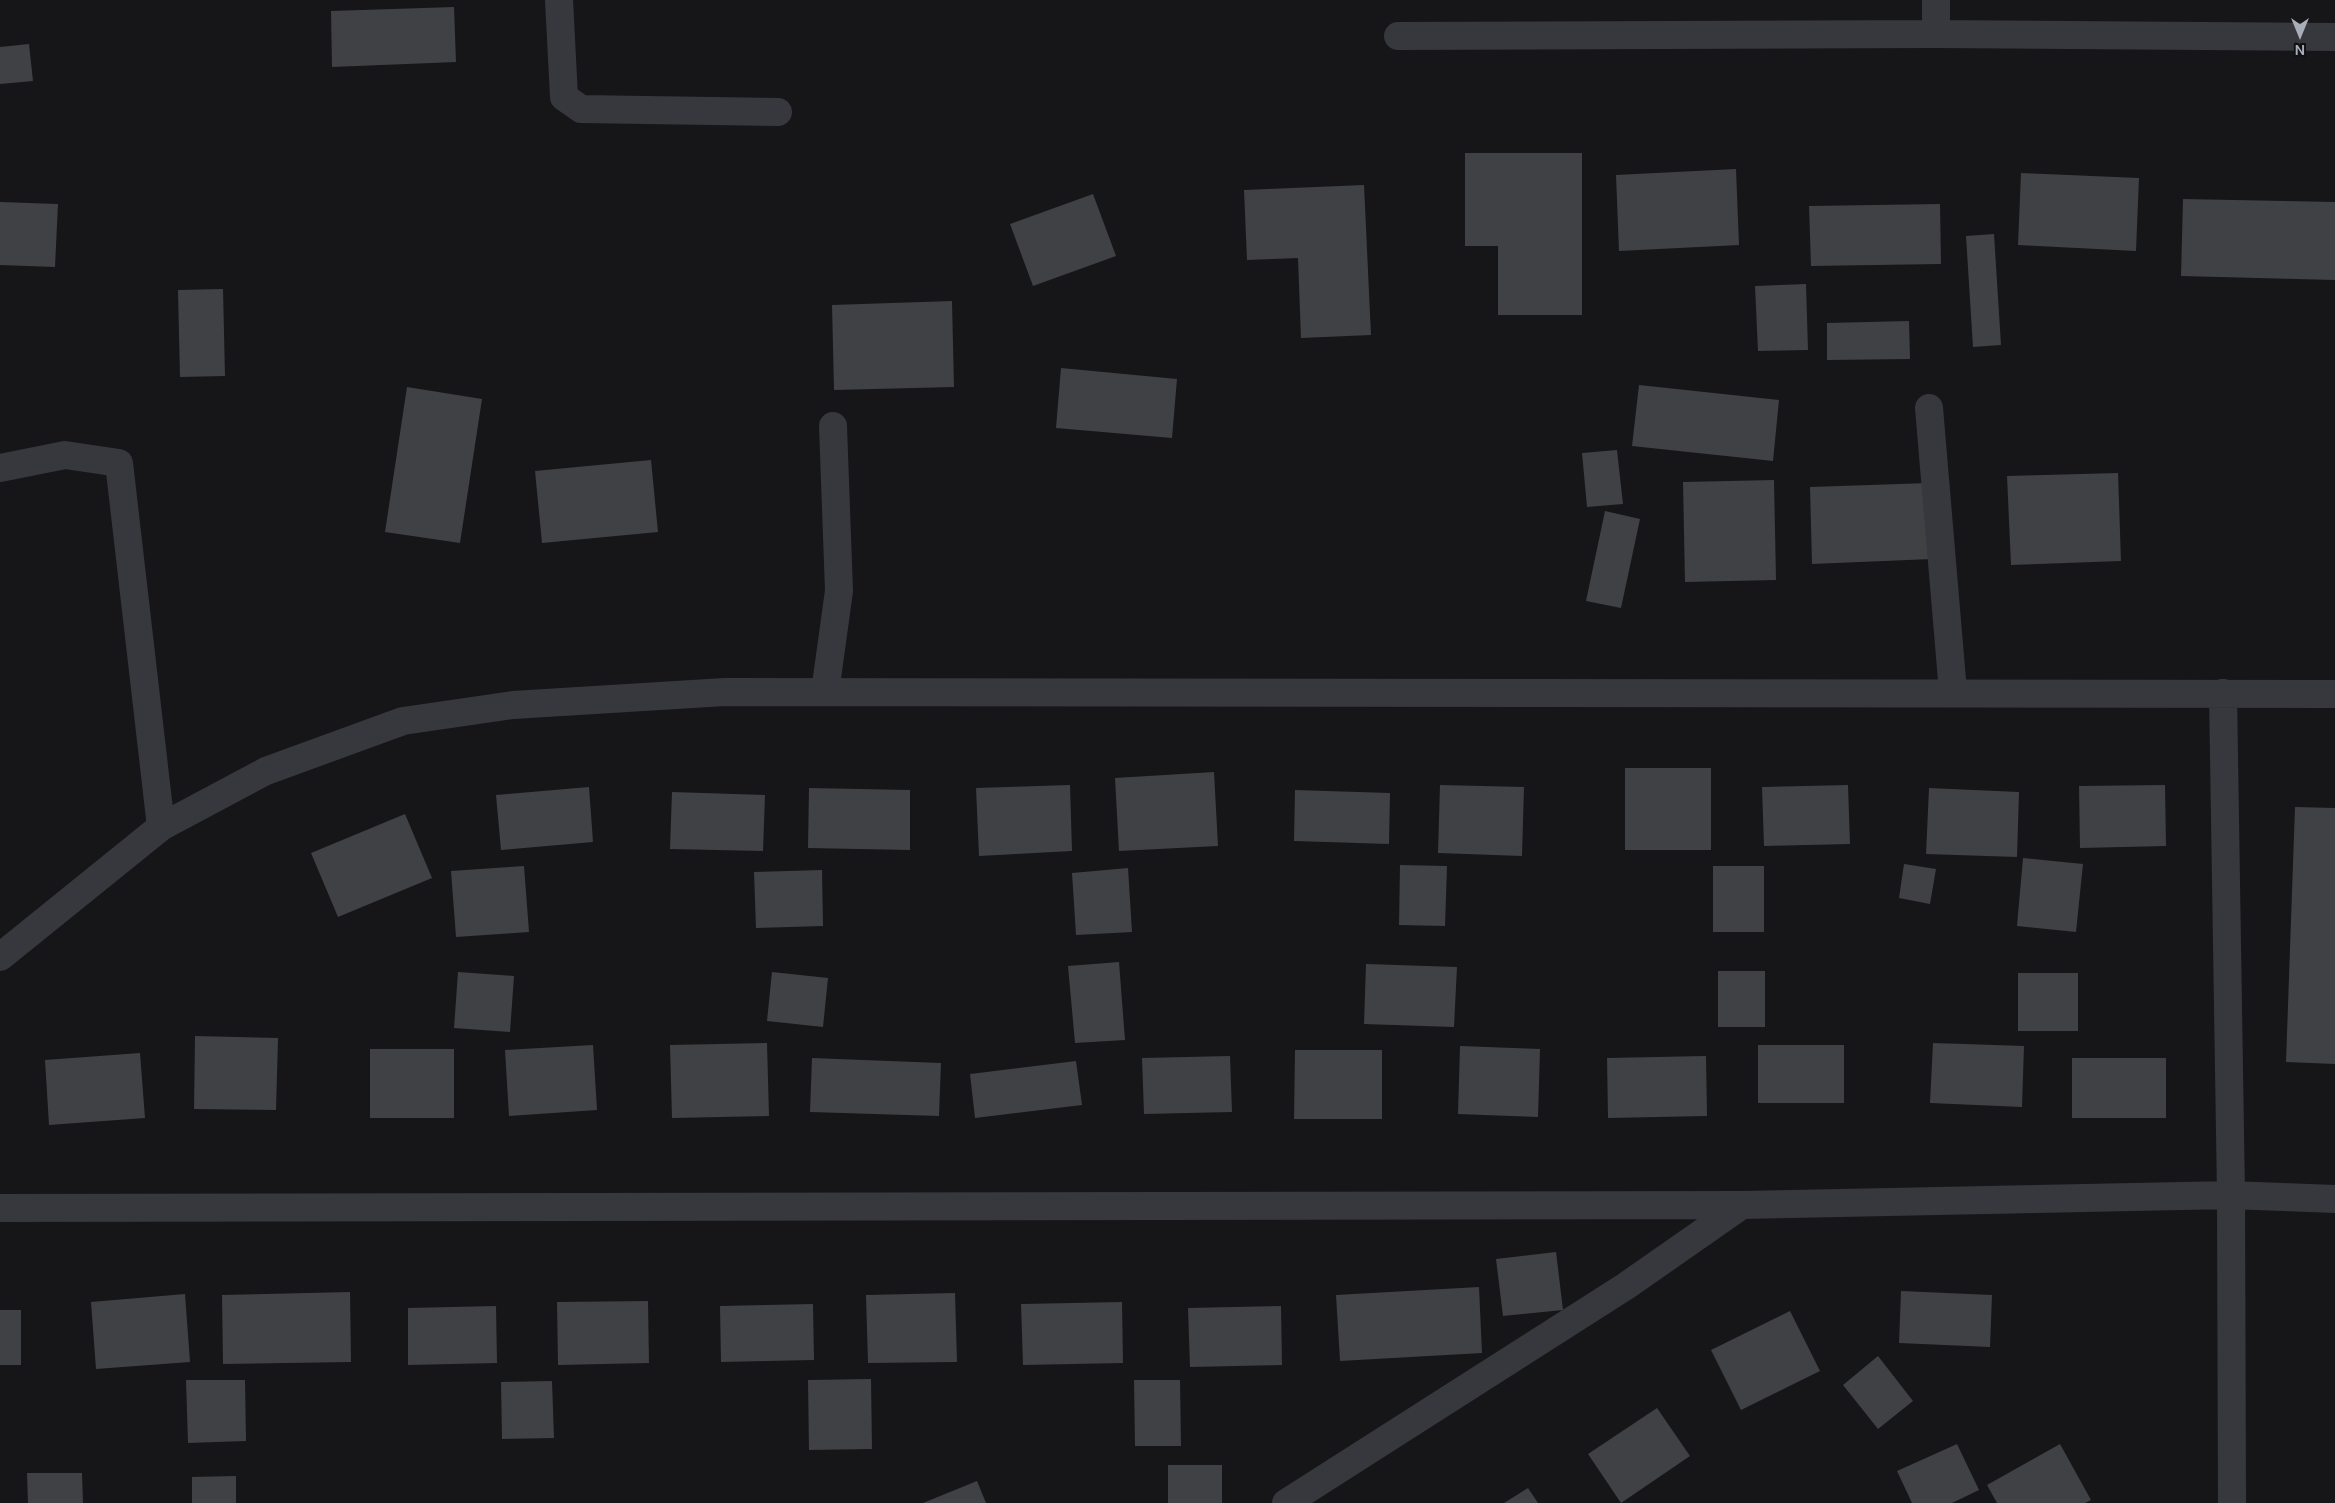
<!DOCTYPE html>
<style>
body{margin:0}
#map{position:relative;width:2335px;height:1503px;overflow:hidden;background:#161618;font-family:"DM Sans",sans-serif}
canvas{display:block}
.north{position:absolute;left:2275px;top:10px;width:50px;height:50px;-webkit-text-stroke:4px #111113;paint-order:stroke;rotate:180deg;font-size:14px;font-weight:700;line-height:20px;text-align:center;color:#a8adb8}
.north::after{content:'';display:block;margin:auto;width:18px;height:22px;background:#a8adb8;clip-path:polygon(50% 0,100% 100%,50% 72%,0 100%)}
</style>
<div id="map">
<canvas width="2335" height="1503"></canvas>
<div class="north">N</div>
</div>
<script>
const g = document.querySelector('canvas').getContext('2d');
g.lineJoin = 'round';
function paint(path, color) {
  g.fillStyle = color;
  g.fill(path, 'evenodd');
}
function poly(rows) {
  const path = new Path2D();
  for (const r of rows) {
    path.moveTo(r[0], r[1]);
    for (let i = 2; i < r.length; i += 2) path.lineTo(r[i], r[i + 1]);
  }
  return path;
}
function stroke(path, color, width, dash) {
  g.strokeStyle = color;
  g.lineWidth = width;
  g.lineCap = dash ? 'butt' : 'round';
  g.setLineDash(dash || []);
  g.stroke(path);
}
const building = poly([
 [454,7,456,62,332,67,331,11],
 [29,44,33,81,0,84,0,47],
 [1465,153,1582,153,1582,315,1498,315,1498,246,1465,246],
 [1736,169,1739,245,1619,251,1616,175],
 [2021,173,2139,178,2136,251,2018,245],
 [1364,185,1371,335,1301,338,1298,258,1247,260,1244,190],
 [1093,194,1116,256,1033,286,1010,224],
 [2183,199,2335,202,2335,280,2181,276],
 [0,202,58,204,55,267,0,265],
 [1940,204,1941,264,1811,266,1809,206],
 [1994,234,2001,345,1973,347,1966,236],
 [1806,284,1808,350,1758,351,1755,286],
 [223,289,225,376,180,377,178,290],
 [952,301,954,387,834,390,832,305],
 [1909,321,1910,359,1827,360,1827,323],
 [1061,368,1177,379,1172,438,1056,428],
 [1639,385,1779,400,1773,461,1632,446],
 [407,387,482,399,460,543,385,532],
 [1617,450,1623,504,1587,507,1582,453],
 [651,460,658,532,542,543,535,471],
 [2118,473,2121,561,2011,565,2007,476],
 [1774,480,1776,580,1685,582,1683,482],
 [1930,483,1932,559,1812,564,1810,487],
 [1605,511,1640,519,1621,608,1586,601],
 [1625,768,1711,768,1711,850,1625,850],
 [1214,772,1218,846,1119,851,1115,778],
 [1070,785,1072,851,979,856,976,788],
 [1440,785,1524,787,1522,856,1438,853],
 [1848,785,1850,844,1764,846,1762,787],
 [2165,785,2166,846,2080,848,2079,786],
 [589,787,593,842,501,850,496,795],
 [809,788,910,790,910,850,808,848],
 [1929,788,2019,792,2017,857,1926,854],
 [1295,790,1390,793,1389,844,1294,841],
 [672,792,765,795,763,851,670,849],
 [2295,807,2335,808,2335,1064,2286,1062],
 [405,814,432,878,338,917,311,853],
 [2023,858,2083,864,2076,932,2017,926],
 [1904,864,1936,869,1930,904,1899,898],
 [1400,865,1447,866,1445,926,1399,925],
 [524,866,529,932,456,937,451,871],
 [1713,866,1764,866,1764,932,1713,932],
 [1128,868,1132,932,1076,935,1072,873],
 [822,870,823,926,756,928,754,872],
 [1119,962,1125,1040,1075,1043,1068,966],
 [1366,964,1457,967,1454,1027,1364,1024],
 [1718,971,1765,971,1765,1027,1718,1027],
 [458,972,514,976,510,1032,454,1028],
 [772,972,828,978,823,1027,767,1021],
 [2018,973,2078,973,2078,1031,2018,1031],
 [195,1036,278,1038,276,1110,194,1109],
 [767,1043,769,1116,672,1118,670,1045],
 [1933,1043,2024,1046,2022,1107,1930,1103],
 [593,1045,597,1110,509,1116,505,1050],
 [1758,1045,1844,1045,1844,1103,1758,1103],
 [1460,1046,1540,1049,1538,1117,1458,1114],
 [370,1049,454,1049,454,1118,370,1118],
 [1295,1050,1382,1050,1382,1119,1294,1119],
 [140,1053,145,1118,49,1125,45,1060],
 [1230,1056,1232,1112,1144,1114,1142,1058],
 [1706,1056,1707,1116,1608,1118,1607,1058],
 [812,1058,941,1063,939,1116,810,1112],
 [2072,1058,2166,1058,2166,1118,2072,1118],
 [1076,1061,1082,1105,975,1118,970,1074],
 [1556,1252,1563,1310,1503,1316,1496,1259],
 [1479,1287,1482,1353,1340,1361,1336,1295],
 [1901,1291,1992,1295,1990,1347,1899,1343],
 [350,1292,351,1362,223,1364,222,1295],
 [955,1293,957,1362,868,1363,866,1295],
 [185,1294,190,1362,96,1369,91,1302],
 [648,1301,649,1363,558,1365,557,1302],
 [1122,1302,1123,1363,1023,1365,1021,1304],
 [813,1304,814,1360,721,1362,720,1306],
 [496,1306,497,1363,408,1365,408,1308],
 [1281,1306,1282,1365,1190,1367,1188,1308],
 [0,1310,21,1310,21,1365,0,1365],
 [1790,1311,1820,1371,1741,1410,1711,1350],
 [1878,1356,1913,1401,1878,1429,1843,1385],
 [871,1379,872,1449,809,1450,808,1380],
 [186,1380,245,1380,246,1441,188,1443],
 [1134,1380,1180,1380,1181,1446,1135,1446],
 [552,1381,554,1438,502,1439,501,1382],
 [1657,1408,1690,1456,1621,1503,1588,1454],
 [1957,1444,1979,1490,1952,1503,1912,1503,1897,1471],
 [2060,1444,2091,1500,2085,1503,1997,1503,1987,1485],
 [1168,1465,1222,1465,1222,1503,1168,1503],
 [27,1473,82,1473,83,1503,28,1503],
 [236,1476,236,1503,192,1503,192,1477],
 [977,1481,986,1503,923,1503],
 [1528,1488,1538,1503,1504,1503]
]);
const minor = poly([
 [559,0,564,97,581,109,778,112],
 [1936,0,1936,34],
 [1398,36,1936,34,2335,37],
 [1929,408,1953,692],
 [0,468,65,455,119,463,161,827],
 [825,692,839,591,833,426],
 [2223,693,2231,1195,2232,1503],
 [0,957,161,827,266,771,403,721,513,705,725,692,2335,694],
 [0,1208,1742,1205,2231,1195,2335,1199],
 [1286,1503,1626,1286,1742,1205]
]);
paint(building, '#404145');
stroke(minor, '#37383d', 28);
</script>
